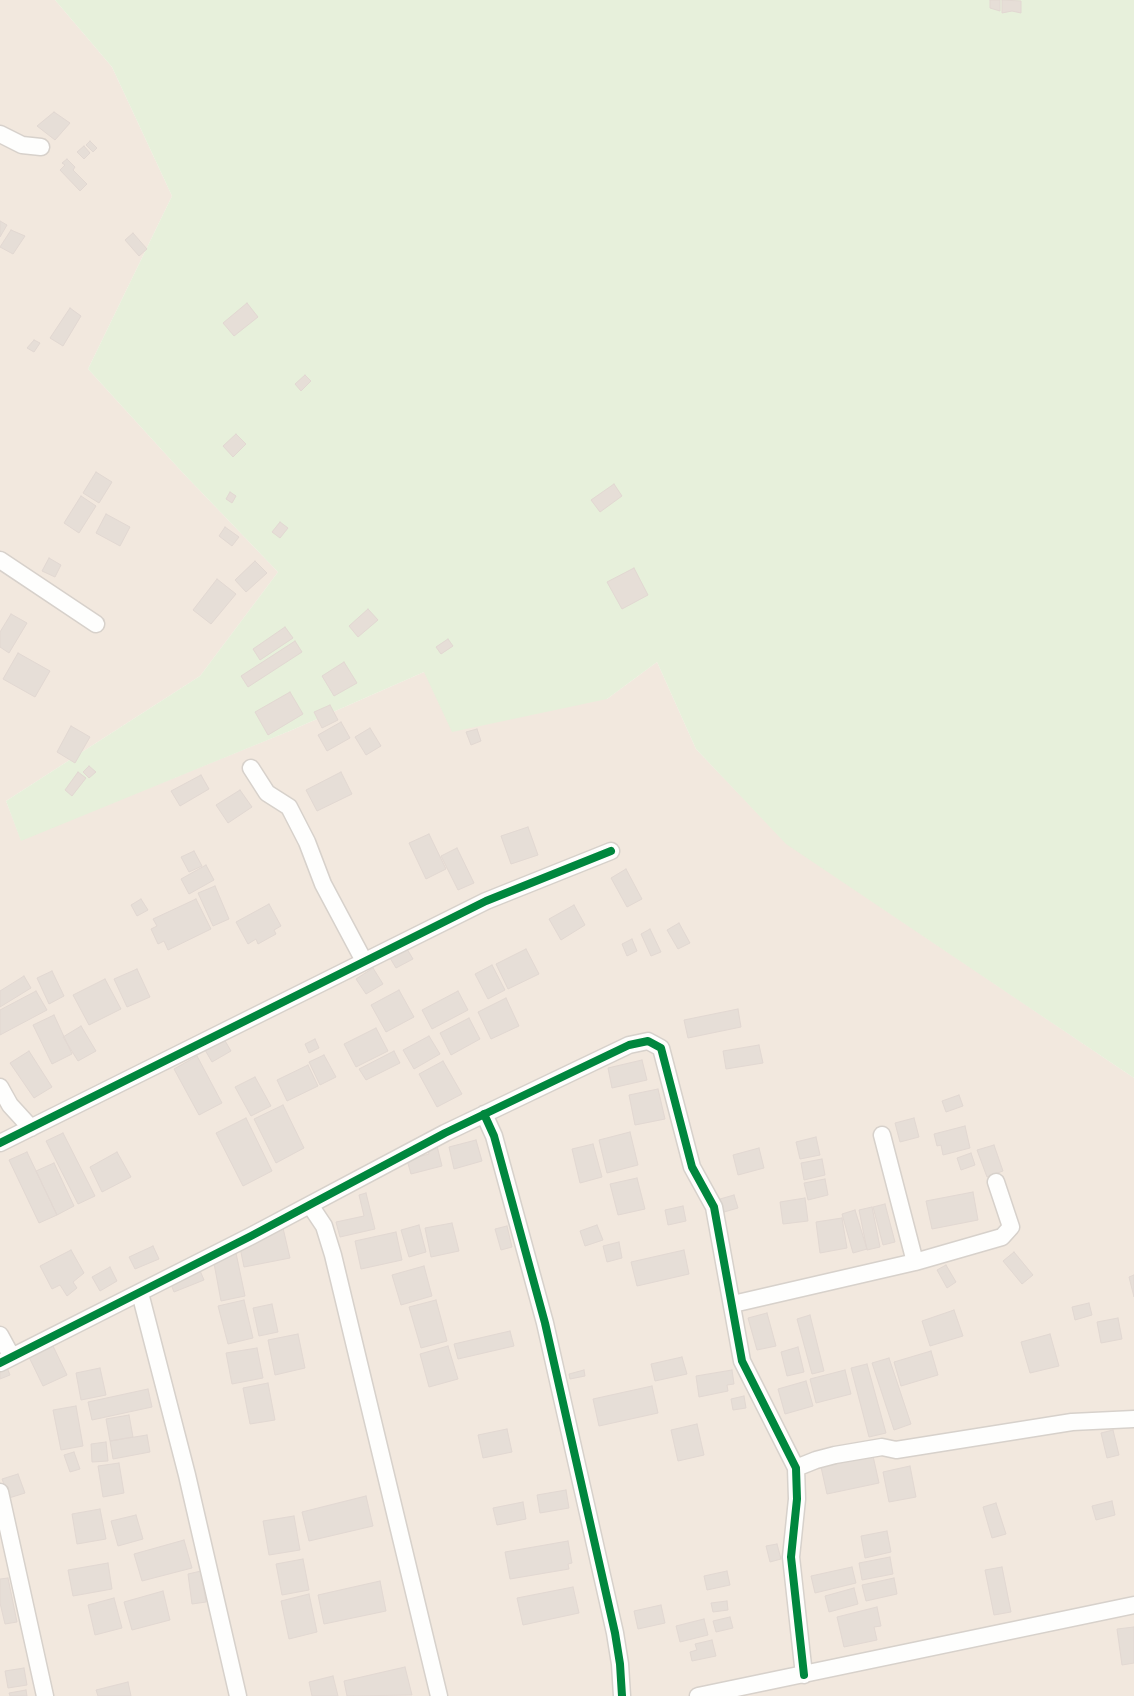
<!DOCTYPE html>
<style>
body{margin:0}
canvas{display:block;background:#f9f5f0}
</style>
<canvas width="1134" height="1696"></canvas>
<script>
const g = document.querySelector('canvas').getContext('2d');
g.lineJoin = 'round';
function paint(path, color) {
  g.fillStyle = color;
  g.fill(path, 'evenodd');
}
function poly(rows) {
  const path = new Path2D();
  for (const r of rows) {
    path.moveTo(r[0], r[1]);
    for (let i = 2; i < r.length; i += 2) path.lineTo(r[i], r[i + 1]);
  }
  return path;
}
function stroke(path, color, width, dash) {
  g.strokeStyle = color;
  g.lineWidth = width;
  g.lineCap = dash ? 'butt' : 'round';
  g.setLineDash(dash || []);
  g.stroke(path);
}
const residential = poly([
 [0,0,55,0,112,67,172,196,88,369,182,472,278,572,200,676,6,801,21,840,292,730,424,672,607,699,657,662,696,749,786,843,1134,1078,1134,1696,0,1696]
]);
const green = poly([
 [55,0,1134,0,1134,1078,786,844,696,749,657,662,607,699,452,732,424,672,292,730,21,841,6,801,200,676,278,572,182,472,88,369,172,196,112,67]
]);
const building = poly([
 [990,0,1000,0,1000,11,990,8,990,0],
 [1002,0,1021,1,1021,13,1012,11,1002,13,1002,0],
 [54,112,70,123,55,140,37,126,54,112],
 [90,141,97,148,93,152,86,145,90,141],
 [84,146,90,153,84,159,77,152,84,146],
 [67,159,75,167,73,170,87,184,80,191,60,170,65,165,62,163,67,159],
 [0,221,7,225,0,237,0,221],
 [11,230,25,236,13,254,0,247,11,230],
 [133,233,147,249,139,256,125,240,133,233],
 [247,303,258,317,234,336,223,323,247,303],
 [70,308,81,316,63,346,50,338,70,308],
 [34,340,40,343,34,352,27,348,34,340],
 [305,375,311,381,301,391,295,384,305,375],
 [236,434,246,444,233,457,223,446,236,434],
 [96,472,112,482,99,503,83,493,96,472],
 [614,484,622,496,600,512,591,500,614,484],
 [230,492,236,496,232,503,226,499,230,492],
 [81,496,96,506,79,533,64,523,81,496],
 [106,514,130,527,120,546,96,533,106,514],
 [280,522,288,528,280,538,272,532,280,522],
 [225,527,239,537,232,546,219,536,225,527],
 [49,558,61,565,55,577,42,571,49,558],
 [255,561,267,573,246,592,235,580,255,561],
 [634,568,648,595,622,609,607,582,634,568],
 [217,579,236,594,211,624,193,610,217,579],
 [368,609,378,620,358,637,349,626,368,609],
 [11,614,27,623,9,653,0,647,0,632,11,614],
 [285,627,293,638,260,660,253,649,285,627],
 [448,639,453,646,441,654,436,647,448,639],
 [295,641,302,652,248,687,241,676,295,641],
 [18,653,50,671,35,697,3,679,18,653],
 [344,662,357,683,334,696,322,676,344,662],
 [290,692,303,714,268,735,255,712,290,692],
 [330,705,338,720,322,728,314,712,330,705],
 [341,722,350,738,327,751,318,735,341,722],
 [71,726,90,737,75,763,57,752,71,726],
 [370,728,381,746,366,755,355,737,370,728],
 [477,729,481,741,471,745,466,732,477,729],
 [89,766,96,772,89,778,83,772,89,766],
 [78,772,86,778,72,796,65,790,78,772],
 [341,772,352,794,317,811,306,790,341,772],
 [201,775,209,789,180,806,171,791,201,775],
 [240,790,252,807,228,823,216,805,240,790],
 [528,827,538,855,511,864,501,836,528,827],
 [429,834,446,869,426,879,409,843,429,834],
 [457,848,474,883,458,890,441,856,457,848],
 [194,851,202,866,189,872,181,857,194,851],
 [206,865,214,880,189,894,181,879,206,865],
 [626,869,642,899,627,907,611,878,626,869],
 [215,886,229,919,213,926,198,893,215,886],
 [141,899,148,910,137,916,131,905,141,899],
 [196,899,211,929,168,950,164,941,158,944,151,929,157,926,153,919,196,899],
 [269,904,281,926,274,930,276,934,258,944,256,939,248,944,236,922,269,904],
 [574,905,585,925,561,940,549,919,574,905],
 [679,923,690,943,678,949,667,930,679,923],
 [650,929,661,952,651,956,641,934,650,929],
 [632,939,637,951,627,956,622,944,632,939],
 [407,949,413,959,396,968,390,958,407,949],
 [526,949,539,974,508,989,496,964,526,949],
 [492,965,505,990,488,999,475,974,492,965],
 [373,968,383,984,366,994,356,979,373,968],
 [137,969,150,997,127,1007,114,979,137,969],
 [52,971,64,996,49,1004,37,978,52,971],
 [24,976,31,988,0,1007,0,991,24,976],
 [105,979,121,1009,89,1025,73,995,105,979],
 [399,990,414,1017,386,1032,371,1005,399,990],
 [36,991,47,1010,0,1035,0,1010,36,991],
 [458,991,468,1010,432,1029,422,1010,458,991],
 [506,998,519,1026,491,1039,478,1012,506,998],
 [738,1009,741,1027,688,1038,684,1020,738,1009],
 [54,1015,72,1054,52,1064,33,1025,54,1015],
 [469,1018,480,1039,451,1055,440,1033,469,1018],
 [81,1026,96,1051,78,1061,63,1037,81,1026],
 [376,1028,388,1051,356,1067,344,1044,376,1028],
 [429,1036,440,1054,414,1069,403,1050,429,1036],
 [224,1039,231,1051,212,1062,205,1050,224,1039],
 [315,1039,319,1048,309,1053,305,1044,315,1039],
 [759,1045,763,1063,726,1069,723,1051,759,1045],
 [29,1051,52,1087,34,1098,10,1063,29,1051],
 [394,1051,400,1063,366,1080,359,1069,394,1051],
 [324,1055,336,1077,320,1085,309,1062,324,1055],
 [197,1056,222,1103,199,1115,174,1069,197,1056],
 [642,1060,647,1080,612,1088,608,1068,642,1060],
 [443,1061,462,1094,437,1107,419,1074,443,1061],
 [308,1065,318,1086,287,1101,277,1080,308,1065],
 [255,1077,271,1106,251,1116,235,1087,255,1077],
 [658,1089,665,1119,635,1125,629,1095,658,1089],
 [959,1095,963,1106,946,1112,942,1101,959,1095],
 [283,1105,304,1148,276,1163,254,1119,283,1105],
 [246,1118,272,1171,243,1186,216,1133,246,1118],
 [914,1118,919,1137,900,1142,895,1123,914,1118],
 [965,1126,970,1148,943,1155,941,1145,937,1146,934,1134,965,1126],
 [630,1132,638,1165,607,1173,599,1140,630,1132],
 [63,1133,95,1196,78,1204,46,1141,63,1133],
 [816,1137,820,1155,800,1159,796,1142,816,1137],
 [476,1140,482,1161,454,1169,449,1147,476,1140],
 [593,1144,602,1177,580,1183,572,1149,593,1144],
 [994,1145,1003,1171,987,1177,977,1150,994,1145],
 [437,1146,442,1166,411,1174,407,1160,429,1154,427,1148,437,1146],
 [759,1148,764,1168,738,1175,733,1155,759,1148],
 [27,1152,57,1215,39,1223,9,1160,27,1152],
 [117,1152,131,1177,102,1192,90,1167,117,1152],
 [971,1153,975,1165,961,1170,957,1158,971,1153],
 [822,1159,825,1175,804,1180,801,1163,822,1159],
 [54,1163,74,1206,57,1215,36,1171,54,1163],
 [637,1178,645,1209,618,1215,610,1184,637,1178],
 [825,1179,828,1195,808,1200,804,1183,825,1179],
 [973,1192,978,1220,932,1229,926,1201,973,1192],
 [366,1193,375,1229,340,1237,336,1222,364,1216,359,1195,366,1193],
 [734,1195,738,1208,724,1212,720,1199,734,1195],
 [805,1198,808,1221,783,1224,780,1202,805,1198],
 [885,1204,895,1242,883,1245,873,1207,885,1204],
 [683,1206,686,1221,668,1225,665,1210,683,1206],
 [872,1207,880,1247,867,1250,859,1210,872,1207],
 [855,1210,867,1249,853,1253,842,1214,855,1210],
 [842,1218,847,1248,820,1253,816,1222,842,1218],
 [452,1223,459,1251,431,1257,425,1228,452,1223],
 [419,1225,426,1252,409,1257,401,1230,419,1225],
 [597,1225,603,1240,585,1246,580,1231,597,1225],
 [507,1226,512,1247,501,1250,495,1229,507,1226],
 [283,1228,290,1258,244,1267,238,1238,283,1228],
 [396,1232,402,1260,361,1269,355,1241,396,1232],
 [619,1242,622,1258,607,1262,603,1246,619,1242],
 [153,1246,159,1259,135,1269,129,1257,153,1246],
 [71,1250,84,1273,73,1282,77,1288,67,1296,60,1285,52,1289,40,1266,71,1250],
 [684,1250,689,1274,637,1286,631,1262,684,1250],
 [1014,1252,1033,1275,1022,1284,1003,1261,1014,1252],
 [236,1253,245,1296,221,1301,213,1258,236,1253],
 [946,1265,956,1282,947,1288,937,1270,946,1265],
 [198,1266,204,1280,174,1292,168,1277,198,1266],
 [424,1266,432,1296,401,1305,392,1275,424,1266],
 [110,1267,117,1281,100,1291,92,1277,110,1267],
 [1134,1275,1134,1297,1129,1277,1134,1275],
 [244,1300,253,1338,228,1344,218,1306,244,1300],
 [436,1300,447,1341,421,1348,409,1307,436,1300],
 [1089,1303,1092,1315,1075,1320,1072,1307,1089,1303],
 [272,1304,278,1332,259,1336,253,1308,272,1304],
 [954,1310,963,1336,930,1346,922,1321,954,1310],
 [767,1313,776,1346,757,1350,748,1318,767,1313],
 [810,1315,824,1371,812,1374,797,1319,810,1315],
 [1118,1318,1122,1339,1101,1343,1097,1322,1118,1318],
 [510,1331,514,1346,458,1359,454,1344,510,1331],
 [298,1334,305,1368,275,1375,268,1340,298,1334],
 [1050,1334,1059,1366,1030,1373,1021,1342,1050,1334],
 [52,1344,67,1375,43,1386,28,1355,52,1344],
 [448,1346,458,1379,429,1387,420,1354,448,1346],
 [798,1347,804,1372,787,1376,781,1352,798,1347],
 [257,1348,263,1378,232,1384,226,1353,257,1348],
 [931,1351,938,1375,901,1386,894,1362,931,1351],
 [682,1357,687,1374,655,1381,651,1364,682,1357],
 [889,1358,911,1424,894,1430,872,1363,889,1358],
 [867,1364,886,1433,869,1437,851,1368,867,1364],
 [6,1365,10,1375,0,1379,0,1368,6,1365],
 [100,1368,106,1395,81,1400,76,1373,100,1368],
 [584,1370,585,1376,570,1379,569,1374,584,1370],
 [732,1370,734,1384,727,1385,728,1391,699,1397,696,1376,732,1370],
 [845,1370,851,1394,816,1403,810,1379,845,1370],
 [806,1381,813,1406,785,1414,778,1389,806,1381],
 [268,1383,275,1420,250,1424,243,1388,268,1383],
 [652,1386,658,1413,599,1426,593,1399,652,1386],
 [148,1389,152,1407,92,1420,88,1402,148,1389],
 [744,1396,746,1408,733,1410,731,1399,744,1396],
 [76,1406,83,1446,61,1450,53,1410,76,1406],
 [129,1415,133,1437,110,1441,106,1419,129,1415],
 [697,1424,704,1455,678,1461,671,1430,697,1424],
 [507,1429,512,1452,483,1458,478,1435,507,1429],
 [1113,1430,1119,1455,1107,1458,1101,1433,1113,1430],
 [147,1435,150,1452,113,1459,110,1441,147,1435],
 [106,1442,108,1461,92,1462,91,1444,106,1442],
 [74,1452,80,1469,70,1472,64,1455,74,1452],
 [873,1456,879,1483,827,1494,821,1467,873,1456],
 [119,1463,124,1493,103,1497,98,1466,119,1463],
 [910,1466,916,1497,889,1502,883,1472,910,1466],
 [18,1474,25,1493,9,1498,2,1479,18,1474],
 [566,1490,569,1508,540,1513,537,1495,566,1490],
 [366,1496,373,1526,309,1541,302,1512,366,1496],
 [1112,1501,1115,1515,1096,1520,1092,1506,1112,1501],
 [523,1502,526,1519,497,1525,493,1508,523,1502],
 [996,1503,1006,1534,992,1538,983,1507,996,1503],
 [100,1509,106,1539,77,1544,72,1514,100,1509],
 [136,1515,143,1539,118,1546,111,1521,136,1515],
 [294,1516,300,1550,269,1555,263,1521,294,1516],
 [887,1531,891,1552,865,1558,861,1536,887,1531],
 [184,1540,192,1568,142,1581,134,1554,184,1540],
 [568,1541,572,1563,568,1564,569,1569,510,1579,505,1552,568,1541],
 [777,1544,781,1559,770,1562,766,1546,777,1544],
 [890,1557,893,1574,862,1580,859,1563,890,1557],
 [303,1559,309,1590,282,1595,276,1564,303,1559],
 [108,1563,112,1589,73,1596,68,1570,108,1563],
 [852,1567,856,1583,815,1593,811,1576,852,1567],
 [1002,1567,1011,1612,994,1615,985,1570,1002,1567],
 [201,1571,206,1602,192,1604,188,1574,201,1571],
 [727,1571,730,1585,707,1590,704,1576,727,1571],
 [8,1578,17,1622,5,1624,0,1603,0,1579,8,1578],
 [894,1578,897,1594,866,1601,862,1585,894,1578],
 [380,1581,386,1611,324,1624,318,1595,380,1581],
 [573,1587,579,1613,523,1625,517,1598,573,1587],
 [854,1588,858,1604,829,1612,825,1596,854,1588],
 [163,1591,170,1620,132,1630,124,1602,163,1591],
 [309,1594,317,1632,289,1639,281,1601,309,1594],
 [114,1598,122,1628,95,1635,88,1605,114,1598],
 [727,1601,728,1610,713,1612,711,1603,727,1601],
 [661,1605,665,1623,638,1629,634,1611,661,1605],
 [877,1607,881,1626,874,1627,877,1640,844,1647,837,1617,877,1607],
 [730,1617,733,1628,716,1632,713,1621,730,1617],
 [704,1619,708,1635,680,1642,676,1626,704,1619],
 [1134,1627,1134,1663,1122,1665,1117,1629,1134,1627],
 [712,1640,716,1656,692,1661,690,1652,697,1650,695,1644,712,1640],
 [405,1667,412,1695,347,1696,344,1681,405,1667],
 [24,1668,27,1685,8,1688,5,1671,24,1668],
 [333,1676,338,1696,312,1696,309,1682,333,1676],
 [128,1682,131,1696,98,1696,96,1690,128,1682],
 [26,1690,27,1696,10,1696,9,1693,26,1690]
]);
const street = poly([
 [0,134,22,145,41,147],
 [0,560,96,624],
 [251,768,267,793,289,807,307,842,323,884,364,961],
 [0,1087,10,1105,31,1128],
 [484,1114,494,1136,545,1323,615,1633,620,1664,622,1696],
 [882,1135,915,1262],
 [0,1143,486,901,611,851],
 [310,1205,324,1226,333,1255,439,1696],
 [140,1293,187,1475,238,1696],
 [733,1304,915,1262,1002,1237,1011,1227,996,1182],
 [0,1335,12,1357],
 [0,1363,251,1236,445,1133,629,1045,648,1041,661,1048,692,1167,714,1207,742,1361,796,1468,797,1499,791,1557,804,1675],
 [796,1468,816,1460,835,1455,882,1447,896,1450,1072,1422,1134,1419],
 [0,1492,45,1696],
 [698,1696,1134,1605]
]);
const cycleway = poly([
 [484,1114,494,1136,545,1323,615,1633,620,1664,622,1696],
 [0,1143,486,901,611,851],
 [0,1363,251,1236,445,1133,629,1045,648,1041,661,1048,692,1167,714,1207,742,1361,796,1468,797,1499,791,1557,804,1675]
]);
paint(residential, '#f2e8de');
paint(green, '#e7f0db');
paint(building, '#e6ded7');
stroke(building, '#e2d8d2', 1);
stroke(street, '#d7d1cb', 19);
stroke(street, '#fefefd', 16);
stroke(cycleway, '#00873e', 8);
</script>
